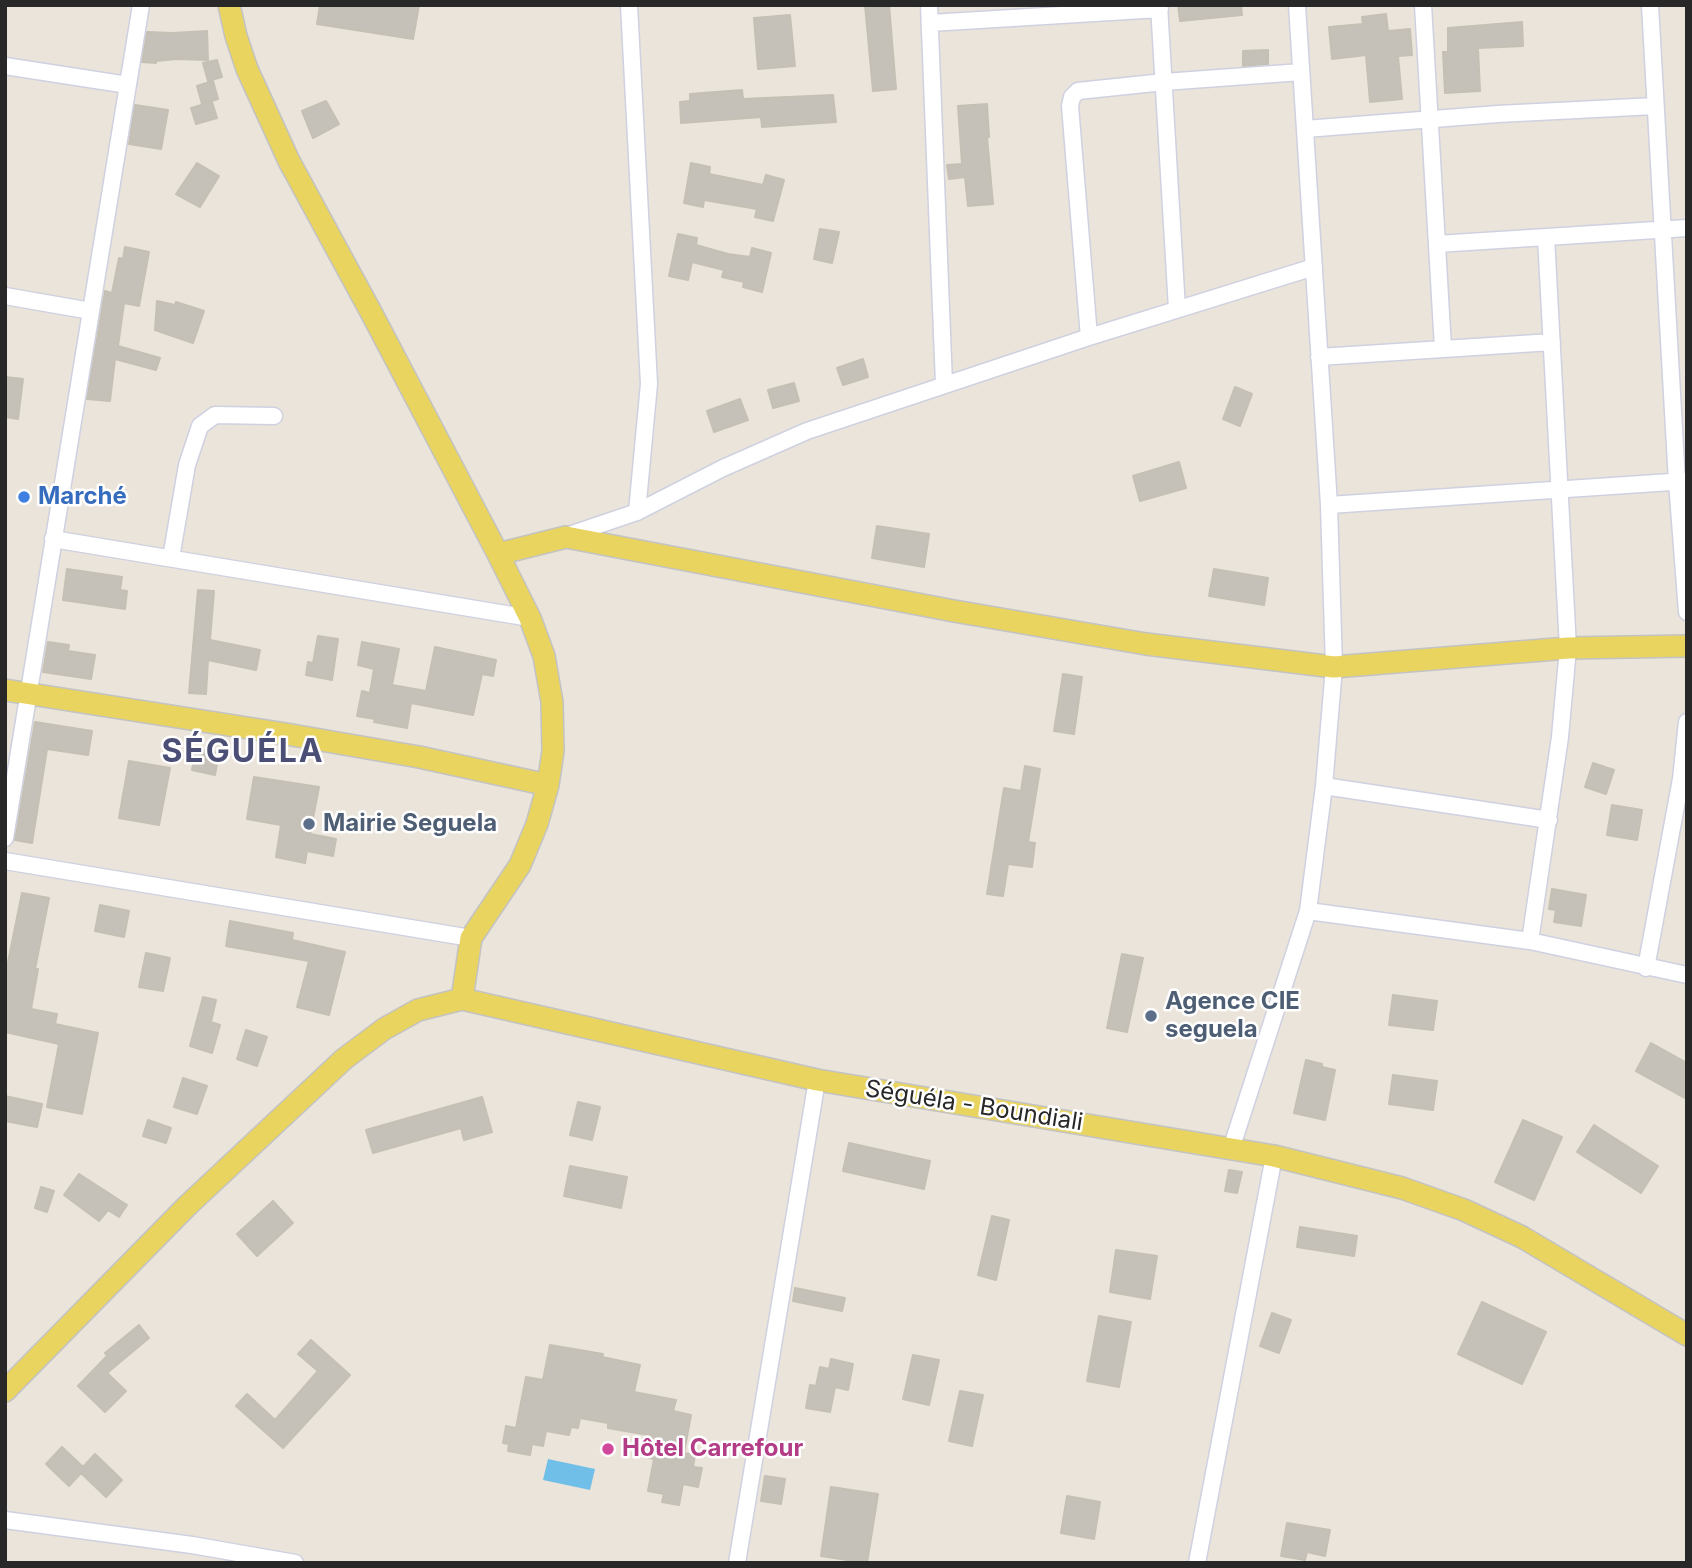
<!DOCTYPE html>
<meta charset="utf-8">
<style>
body{margin:0}
#map{position:relative;width:1692px;height:1568px;overflow:hidden;background:#eae4da;font-family:Inter,sans-serif}
canvas{display:block}
.frame{position:absolute;inset:0;border:7px solid #282828;pointer-events:none}
</style>
<div id="map">
<canvas width="1692" height="1568"></canvas>
<div class="frame"></div>
</div>
<script>
const ctx = document.querySelector('canvas').getContext('2d');
ctx.lineJoin = 'round';
function fill(path, color) { ctx.fillStyle = color; ctx.fill(path, 'evenodd'); }
const toPath = rows => new Path2D(rows.map(r => 'M' + r).join(''));
function stroke(path, color, width, dash) { ctx.strokeStyle = color; ctx.lineWidth = width; ctx.lineCap = dash ? 'butt' : 'round'; ctx.setLineDash(dash || []); ctx.stroke(path); }
function drawText(font, color, halo, rows, align = 'center') {
  ctx.font = font + ' Inter,sans-serif'; ctx.lineWidth = 5; ctx.setLineDash([]); ctx.textBaseline = 'middle'; ctx.strokeStyle = halo; ctx.fillStyle = color; for (const [text, x, y, turn = 0] of rows) {
    ctx.save(); ctx.translate(x, y); ctx.rotate((+turn || 0) * Math.PI / 180); ctx.textAlign = isNaN(turn) ? turn : align; if (halo) ctx.strokeText(text, 0, 0); ctx.fillText(text, 0, 0); ctx.restore();
  }
}
fill(toPath([
 [548,1459,595,1469,590,1490,543,1480]
]), '#70bfe8');
const building = toPath([
 [320,5,419,5,413,39,317,24,320,5],
 [865,5,889,5,896,89,873,91,865,5],
 [1178,5,1241,5,1242,15,1180,21,1178,5],
 [1386,14,1388,31,1410,29,1412,55,1398,56,1402,99,1370,102,1366,55,1332,59,1329,27,1363,24,1362,17,1386,14],
 [790,15,795,66,758,69,754,18,790,15],
 [1522,22,1523,46,1478,48,1480,91,1445,93,1443,52,1448,52,1448,28,1522,22],
 [207,31,208,60,177,59,156,61,156,63,142,62,147,32,172,33,207,31],
 [1268,50,1268,64,1243,66,1243,51,1268,50],
 [217,60,222,77,208,81,203,63,217,60],
 [213,81,218,99,202,104,197,86,213,81],
 [742,90,743,99,833,95,836,122,762,127,761,117,681,123,680,102,690,101,690,94,742,90],
 [326,101,339,124,313,138,302,111,326,101],
 [212,102,217,118,196,124,191,108,212,102],
 [987,104,989,137,987,137,993,204,968,206,965,177,949,179,947,165,962,164,958,106,987,104],
 [135,105,168,110,161,149,129,144,135,105],
 [197,163,219,176,200,207,176,194,197,163],
 [691,163,710,167,709,174,763,185,766,175,784,180,773,221,755,217,757,209,704,200,703,207,684,203,691,163],
 [820,229,839,232,832,263,814,259,820,229],
 [678,234,697,238,696,245,728,254,750,257,752,248,771,253,762,292,743,287,744,282,722,277,724,270,692,262,688,280,669,276,678,234],
 [125,247,149,252,139,306,124,303,118,346,160,358,156,370,115,359,110,401,87,399,105,291,112,293,119,258,123,259,125,247],
 [157,301,175,305,176,302,204,311,193,343,155,330,157,301],
 [863,359,868,377,843,385,837,368,863,359],
 [5,377,23,379,18,419,5,417,5,377],
 [794,383,799,401,773,408,768,390,794,383],
 [1235,387,1252,394,1240,426,1223,419,1235,387],
 [740,399,748,420,714,432,707,411,740,399],
 [1179,462,1186,488,1140,501,1133,476,1179,462],
 [877,526,929,534,924,567,872,558,877,526],
 [67,569,122,577,120,590,127,591,125,609,63,600,67,569],
 [1214,569,1268,578,1264,605,1209,596,1214,569],
 [198,590,214,591,210,640,260,650,256,670,208,660,206,694,189,693,198,590],
 [318,636,338,639,332,680,306,675,308,662,313,663,318,636],
 [48,642,69,645,68,651,95,655,91,679,43,672,48,642],
 [362,642,399,649,392,685,426,691,435,647,496,660,493,676,482,674,473,715,411,703,407,728,374,722,375,719,357,716,362,691,370,693,374,669,358,665,362,642],
 [1063,674,1082,677,1074,734,1054,731,1063,674],
 [35,722,92,731,88,755,47,749,32,843,15,840,35,722],
 [196,749,219,753,215,775,192,770,196,749],
 [129,761,170,768,159,825,119,818,129,761],
 [1593,763,1614,770,1606,794,1585,787,1593,763],
 [1025,766,1040,769,1028,842,1035,843,1032,867,1008,864,1003,896,987,894,1004,788,1021,791,1025,766],
 [254,777,319,787,310,834,336,839,333,856,307,851,305,863,276,857,281,825,247,819,254,777],
 [1612,805,1642,810,1637,840,1607,835,1612,805],
 [1552,889,1586,895,1581,926,1554,922,1556,910,1549,909,1552,889],
 [22,893,49,898,35,969,38,969,31,1009,57,1014,55,1024,98,1033,82,1114,47,1107,59,1044,5,1032,5,977,22,893],
 [100,905,129,911,124,937,95,931,100,905],
 [230,921,293,933,292,940,345,952,329,1015,297,1007,309,961,226,946,230,921],
 [146,953,170,958,163,991,139,987,146,953],
 [1122,954,1143,958,1127,1032,1107,1028,1122,954],
 [1393,995,1437,1001,1433,1030,1389,1025,1393,995],
 [203,997,216,1000,211,1022,220,1025,212,1053,190,1046,203,997],
 [246,1030,267,1037,257,1066,237,1059,246,1030],
 [1651,1043,1687,1063,1687,1099,1636,1071,1651,1043],
 [1306,1060,1322,1064,1322,1067,1335,1070,1325,1120,1294,1113,1306,1060],
 [1393,1075,1437,1081,1433,1110,1389,1104,1393,1075],
 [183,1078,207,1086,197,1114,174,1107,183,1078],
 [5,1096,42,1104,37,1127,5,1121,5,1096],
 [482,1097,492,1132,464,1140,461,1128,373,1153,366,1130,482,1097],
 [578,1102,600,1107,592,1140,570,1135,578,1102],
 [148,1120,171,1128,166,1143,143,1136,148,1120],
 [1523,1120,1562,1137,1534,1200,1495,1182,1523,1120],
 [1594,1125,1658,1166,1641,1193,1577,1152,1594,1125],
 [849,1143,930,1161,924,1189,843,1171,849,1143],
 [570,1166,627,1177,621,1208,564,1196,570,1166],
 [1229,1170,1242,1172,1237,1193,1225,1191,1229,1170],
 [79,1174,127,1205,119,1217,108,1210,99,1221,64,1195,79,1174],
 [41,1187,54,1191,47,1212,35,1208,41,1187],
 [273,1201,293,1223,257,1256,237,1234,273,1201],
 [992,1216,1009,1220,996,1280,978,1275,992,1216],
 [1300,1227,1357,1236,1354,1256,1297,1247,1300,1227],
 [1116,1250,1157,1256,1150,1299,1110,1292,1116,1250],
 [795,1288,845,1298,842,1311,793,1301,795,1288],
 [1482,1302,1546,1332,1522,1384,1458,1354,1482,1302],
 [1272,1313,1291,1320,1279,1353,1260,1346,1272,1313],
 [1099,1316,1131,1322,1119,1387,1087,1381,1099,1316],
 [139,1325,149,1338,107,1373,126,1391,105,1412,78,1386,107,1356,105,1353,139,1325],
 [311,1340,350,1375,283,1448,236,1406,247,1394,275,1420,318,1371,298,1354,311,1340],
 [550,1345,603,1354,602,1357,640,1365,634,1392,676,1400,673,1411,691,1415,684,1453,695,1455,693,1467,702,1468,698,1487,683,1484,679,1505,662,1502,664,1494,648,1491,654,1459,644,1457,648,1435,608,1428,608,1423,580,1418,578,1428,571,1427,569,1435,546,1431,543,1446,532,1444,530,1455,508,1451,509,1444,503,1443,506,1426,516,1428,526,1377,543,1380,550,1345],
 [913,1355,939,1360,929,1405,903,1399,913,1355],
 [831,1359,853,1364,848,1390,835,1387,830,1412,806,1408,810,1385,816,1386,820,1367,829,1369,831,1359],
 [960,1391,983,1395,972,1446,949,1441,960,1391],
 [62,1447,83,1467,95,1454,122,1480,106,1497,81,1473,69,1486,46,1464,62,1447],
 [765,1476,785,1479,781,1504,761,1501,765,1476],
 [831,1487,878,1494,867,1563,821,1556,831,1487],
 [1067,1496,1100,1502,1094,1539,1061,1533,1067,1496],
 [1287,1523,1330,1530,1325,1556,1307,1552,1305,1560,1281,1556,1287,1523]
]);
fill(building, '#c5c1b9');
stroke(building, '#c5c0b4', 2);
const minor = toPath([
 [629,5,649,384,637,512],
 [929,5,944,384],
 [1159,5,1177,309],
 [1423,5,1443,348],
 [1650,5,1677,482,1687,612],
 [930,23,1160,9],
 [5,66,128,85],
 [1305,129,1498,114,1655,106],
 [1437,244,1687,228],
 [5,296,91,311],
 [1089,337,1070,106,1072,97,1078,91,1164,82,1301,72],
 [1319,357,1552,342],
 [1329,505,1686,481],
 [566,536,637,512,723,468,807,431,1089,337,1314,267],
 [53,539,530,618],
 [171,558,187,465,200,426,215,415,274,416],
 [1324,786,1549,820],
 [5,838,141,5],
 [5,861,471,938],
 [1308,911,1530,941,1687,975],
 [1530,941,1560,737,1568,648,1546,237],
 [1646,968,1681,779,1687,722],
 [1231,1149,1308,911,1324,786,1334,667,1329,505,1297,5],
 [5,1520,192,1545,295,1563],
 [737,1563,817,1080],
 [1197,1563,1274,1156]
]);
const major = toPath([
 [229,5,236,36,247,69,289,161,372,314,498,554,530,618,544,656,552,702,553,751,548,785,537,824,520,865,471,938,462,999],
 [498,554,566,537,954,611,1146,644,1334,667,1568,648,1687,646],
 [5,690,286,734,419,757,548,785],
 [5,1391,187,1206,344,1059,384,1029,418,1010,462,999,817,1080,1274,1156,1402,1188,1464,1210,1522,1237,1687,1335]
]);
stroke(minor, '#cfd1e0', 19);
stroke(major, '#c3c3c3', 24);
stroke(minor, '#fff', 16);
stroke(major, '#e9d45f', 21);
for (const [x, y, r, color] of [
 [24,497,7,"#3f7fe0"],
 [309,824,7,"#5c6f8a"],
 [1151,1016,7,"#5c6f8a"],
 [608,1449,7,"#d1479c"]
]) { const dot = new Path2D(); dot.arc(x, y, r, 0, 2 * Math.PI); ctx.fillStyle = color; ctx.fill(dot); stroke(dot, '#fff', 2.5); }
drawText('bold 24px', '#366cbe', '#fff', [
 ["Marché",38,497]
], 'left');
drawText('bold 24px', '#4e5e75', '#fff', [
 ["Mairie Seguela",323,824],
 ["Agence CIE",1165,1002],
 ["seguela",1165,1030]
], 'left');
drawText('24px', '#282828', '#fff', [
 ["Séguéla - Boundiali",974,1106,9]
]);
drawText('bold 24px', '#b23c85', '#fff', [
 ["Hôtel Carrefour",622,1449]
], 'left');
ctx.letterSpacing = '2px';
drawText('bold 32px', '#4b4f76', '#fff', [
 ["SÉGUÉLA",243,752]
]);
ctx.letterSpacing = '0px';
</script>
